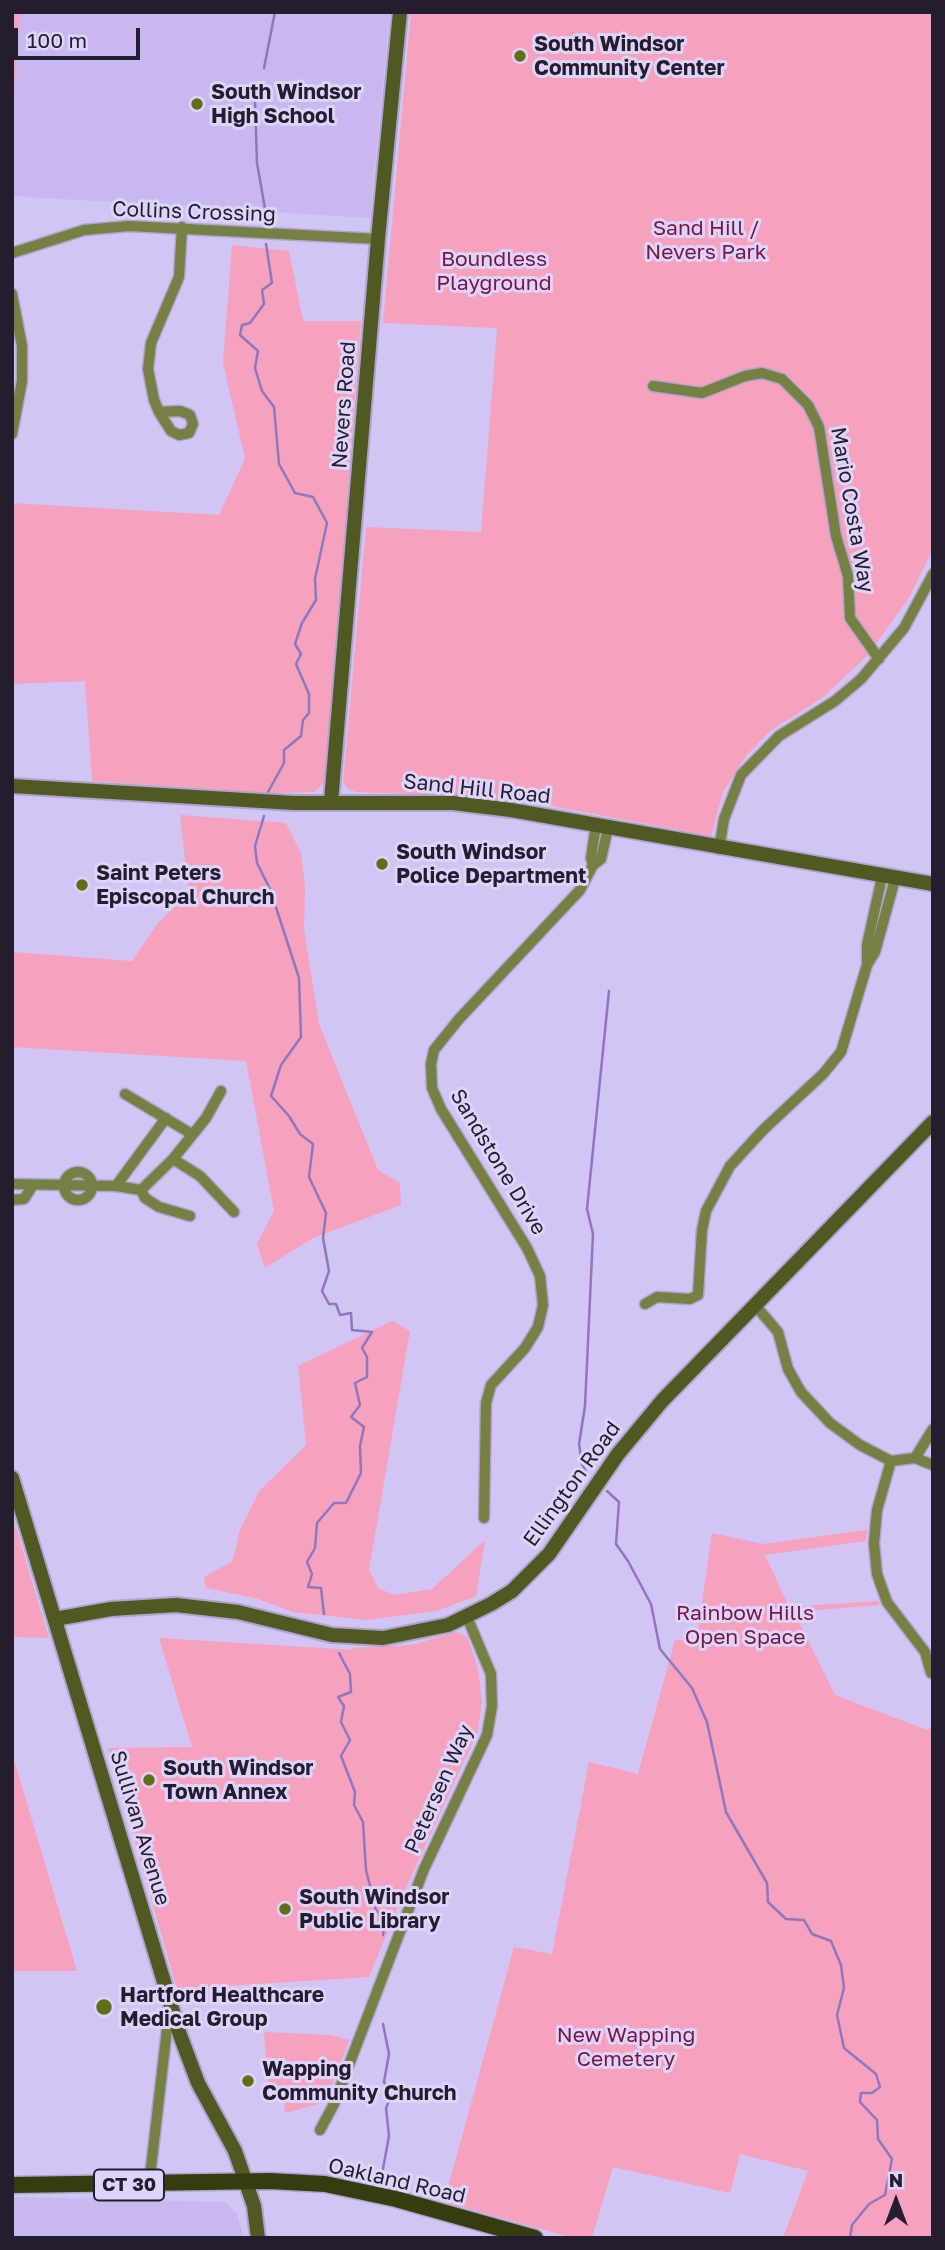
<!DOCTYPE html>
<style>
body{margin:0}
#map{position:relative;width:945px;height:2250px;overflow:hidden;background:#d2c4f5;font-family:"Golos Text",sans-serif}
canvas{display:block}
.frame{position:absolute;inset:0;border:14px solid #231d2f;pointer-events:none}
.north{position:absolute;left:861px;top:2166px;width:70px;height:70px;-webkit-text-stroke:5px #ded3fb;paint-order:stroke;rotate:0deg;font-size:19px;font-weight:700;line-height:28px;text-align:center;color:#231d2f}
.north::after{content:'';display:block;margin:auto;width:24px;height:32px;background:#231d2f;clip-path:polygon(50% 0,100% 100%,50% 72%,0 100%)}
.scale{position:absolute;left:14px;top:28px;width:126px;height:32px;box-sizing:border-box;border:4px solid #231d2f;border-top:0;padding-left:9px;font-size:21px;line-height:24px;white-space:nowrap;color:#231d2f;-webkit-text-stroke:5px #ded3fb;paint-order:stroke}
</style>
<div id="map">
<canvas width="945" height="2250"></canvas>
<div class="frame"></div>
<div class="north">N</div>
<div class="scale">100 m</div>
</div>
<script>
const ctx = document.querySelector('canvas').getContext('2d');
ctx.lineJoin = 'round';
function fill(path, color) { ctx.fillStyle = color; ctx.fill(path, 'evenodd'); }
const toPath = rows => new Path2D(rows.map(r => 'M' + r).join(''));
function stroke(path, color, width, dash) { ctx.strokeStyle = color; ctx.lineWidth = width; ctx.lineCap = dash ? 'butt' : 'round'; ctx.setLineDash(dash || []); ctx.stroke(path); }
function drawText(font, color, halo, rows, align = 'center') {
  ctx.font = font + ' "Golos Text",sans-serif'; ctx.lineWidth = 6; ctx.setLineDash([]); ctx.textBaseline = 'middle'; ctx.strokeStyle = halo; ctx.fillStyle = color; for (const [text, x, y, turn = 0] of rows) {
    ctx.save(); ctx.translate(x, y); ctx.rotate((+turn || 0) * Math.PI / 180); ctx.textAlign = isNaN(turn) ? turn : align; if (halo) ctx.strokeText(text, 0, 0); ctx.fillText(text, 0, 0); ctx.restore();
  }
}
fill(toPath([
 [12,12,390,12,370,218,12,196],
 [12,2197,225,2202,237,2214,244,2238,12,2238]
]), '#c9b8f0');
fill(toPath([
 [12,12,20,12,12,123],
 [411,12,933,12,933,549,910,596,868,655,822,698,770,731,746,756,723,792,711,836,541,804,444,795,356,792,348,789,343,782,366,527,481,532,497,328,383,323],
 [232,245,289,251,303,321,361,321,325,782,314,792,270,793,92,781,85,681,12,684,12,503,219,515,245,459,223,363],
 [180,815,286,823,301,853,305,886,304,928,319,1024,378,1170,400,1183,401,1205,313,1238,265,1268,257,1244,274,1211,246,1061,12,1047,12,952,132,961,158,923,189,894],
 [392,1321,410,1331,369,1570,378,1588,394,1595,432,1589,485,1540,476,1596,437,1611,367,1620,293,1612,255,1598,206,1588,204,1577,233,1561,240,1529,260,1490,306,1445,298,1366],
 [12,1515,49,1638,12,1637],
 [867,1530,866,1541,765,1555,789,1607,878,1601,880,1605,794,1612,835,1695,927,1730,933,1727,933,2238,783,2238,808,2171,740,2154,730,2193,613,2167,592,2238,574,2238,444,2202,514,1947,552,1954,589,1762,638,1774,675,1640,696,1641,712,1533,763,1544],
 [456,1632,467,1637,478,1668,482,1702,478,1731,403,1894,369,1977,177,1989,108,1748,192,1747,159,1638,355,1650,351,1648,411,1645],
 [12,1753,77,1971,12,1971],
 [264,2032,331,2035,349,2040,325,2102,285,2113,284,2094,269,2092]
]), '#f6a2be');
stroke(toPath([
 [264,68,275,12],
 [255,101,257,163,267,220],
 [266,244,272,283,262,290,264,304,250,323,242,325,240,335,258,351,255,368,262,391,274,407,279,464,295,493,313,497,327,523,315,579,316,600,302,623,295,644,301,654,296,664,309,694,309,713,303,720,301,736,284,750,284,763,268,792],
 [264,816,255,846,257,863,270,889,299,978,301,1037,281,1065,271,1096,289,1116,300,1134,313,1144,309,1177,326,1213,323,1238,329,1271,322,1291,329,1304,336,1304,340,1315,351,1313,352,1330,372,1332,362,1348,367,1357,367,1377,355,1383,360,1405,351,1417,364,1427,360,1446,361,1473,346,1503,334,1503,317,1523,315,1548,307,1562,312,1574,308,1587,321,1588,324,1614],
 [588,1476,582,1464,579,1444,585,1406,593,1234,587,1209,609,991],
 [607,1491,619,1502,616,1544,628,1561,651,1604,660,1649,692,1688,707,1722,726,1812,767,1883,768,1902,786,1919,804,1920,812,1934,831,1941,841,1965,844,1988,837,2015,844,2048,876,2074,880,2087,872,2093,861,2093,860,2102,877,2120,878,2139,892,2159,885,2195,869,2204,852,2225,850,2238],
 [339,1653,350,1674,351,1692,338,1697,344,1706,341,1722,350,1740,341,1756,355,1792,354,1805,363,1822,366,1870,376,1910,385,1920,383,1935],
 [382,2174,389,2136,386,2108,392,2094,384,2082,389,2054,383,2024]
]), '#8e77be', 2.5);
const street = toPath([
 [12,253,84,230,129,226,378,239],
 [12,294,22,346,22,381,12,434],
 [653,386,702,393,745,376,762,373,782,379,808,405,819,427,836,536,848,576,850,618,879,659],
 [159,412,180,411,190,415,193,424,189,433,179,435,171,431,159,412,154,400,148,369,151,343,179,277,182,227],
 [719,849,724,819,741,775,779,736,835,701,861,679,904,628,933,574],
 [593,865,591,858,596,825],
 [867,962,867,945,882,877],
 [125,1094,190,1133],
 [173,1159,200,1176,234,1212],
 '64 1186a14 14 0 1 1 28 0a14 14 0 1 1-28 0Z',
 [12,1184,116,1186,141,1190],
 [116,1186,166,1118],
 [141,1190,173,1159,206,1118,221,1091],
 [141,1190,145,1198,159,1207,190,1216],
 [12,1200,24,1199,33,1185],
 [645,1304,657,1297,690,1299,698,1295,702,1230,706,1211,730,1166,763,1130,823,1074,841,1052,867,965,875,952,895,879],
 [755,1305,778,1332,788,1369,801,1392,830,1423,860,1445,891,1461,915,1458,933,1465],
 [915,1458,933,1429],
 [891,1461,877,1510,874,1543,877,1574,887,1602,925,1652,931,1673],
 [484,1518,486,1403,491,1385,525,1348,538,1327,543,1305,540,1276,527,1248,441,1109,432,1088,431,1064,434,1050,459,1019,580,890,593,865,601,859,608,828],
 [320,2130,334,2104,424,1869,487,1735,492,1706,491,1674,467,1617],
 [149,2185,167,2029,174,2016]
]);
const secondary = toPath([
 [12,786,294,803,453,803,511,810,933,884],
 [331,802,378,239,400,12],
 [12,1478,180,2035,198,2083,235,2151,254,2206,258,2238],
 [55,1619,111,1609,176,1605,238,1612,332,1635,383,1638,448,1625,491,1604,512,1591,549,1554,618,1454,662,1401,933,1122]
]);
const primary = toPath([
 [12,2185,270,2181,325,2184,396,2199,535,2238]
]);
stroke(street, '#afa3cd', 13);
stroke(secondary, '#afa3cd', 18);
stroke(primary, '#afa3cd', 19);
stroke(street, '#758142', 10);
stroke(secondary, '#4f5921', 14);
stroke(primary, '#353d0f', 16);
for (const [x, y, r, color] of [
 [520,56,7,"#616e18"],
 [197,104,7,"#616e18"],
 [382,864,7,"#616e18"],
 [82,885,7,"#616e18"],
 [149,1780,7,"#616e18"],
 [285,1909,7,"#616e18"],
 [104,2007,9,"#616e18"],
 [248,2081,7,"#616e18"]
]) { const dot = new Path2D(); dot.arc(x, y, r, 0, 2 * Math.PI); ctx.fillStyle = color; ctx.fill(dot); stroke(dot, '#ded3fb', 2.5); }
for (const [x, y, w] of [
 [129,2185,70]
]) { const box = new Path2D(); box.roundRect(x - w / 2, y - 15.5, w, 31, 5); ctx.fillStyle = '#ded3fb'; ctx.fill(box); stroke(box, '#231d2f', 2); }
drawText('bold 19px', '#231d2f', null, [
 ["CT 30",129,2185]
]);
drawText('bold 21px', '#231d2f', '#ded3fb', [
 ["South Windsor",534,44],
 ["Community Center",534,68],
 ["South Windsor",211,92],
 ["High School",211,116],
 ["South Windsor",396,852],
 ["Police Department",396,876],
 ["Saint Peters",96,873],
 ["Episcopal Church",96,897],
 ["South Windsor",163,1768],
 ["Town Annex",163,1792],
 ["South Windsor",299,1897],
 ["Public Library",299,1921],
 ["Hartford Healthcare",120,1995],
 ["Medical Group",120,2019],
 ["Wapping",262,2069],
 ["Community Church",262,2093]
], 'left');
drawText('21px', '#231d2f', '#ded3fb', [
 ["Collins Crossing",194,212,2],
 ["Nevers Road",344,405,-86],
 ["Mario Costa Way",852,510,80],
 ["Sand Hill Road",477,789,6],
 ["Sandstone Drive",498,1162,59],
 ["Ellington Road",572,1484,-54],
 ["Petersen Way",439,1789,-66],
 ["Sullivan Avenue",140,1828,73],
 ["Oakland Road",397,2181,13]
]);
drawText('21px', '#761742', '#ded3fb', [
 ["Sand Hill /",706,228],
 ["Nevers Park",706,252],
 ["Boundless",494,259],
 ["Playground",494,283],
 ["Rainbow Hills",745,1613],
 ["Open Space",745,1637],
 ["New Wapping",626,2035],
 ["Cemetery",626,2059]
]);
</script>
